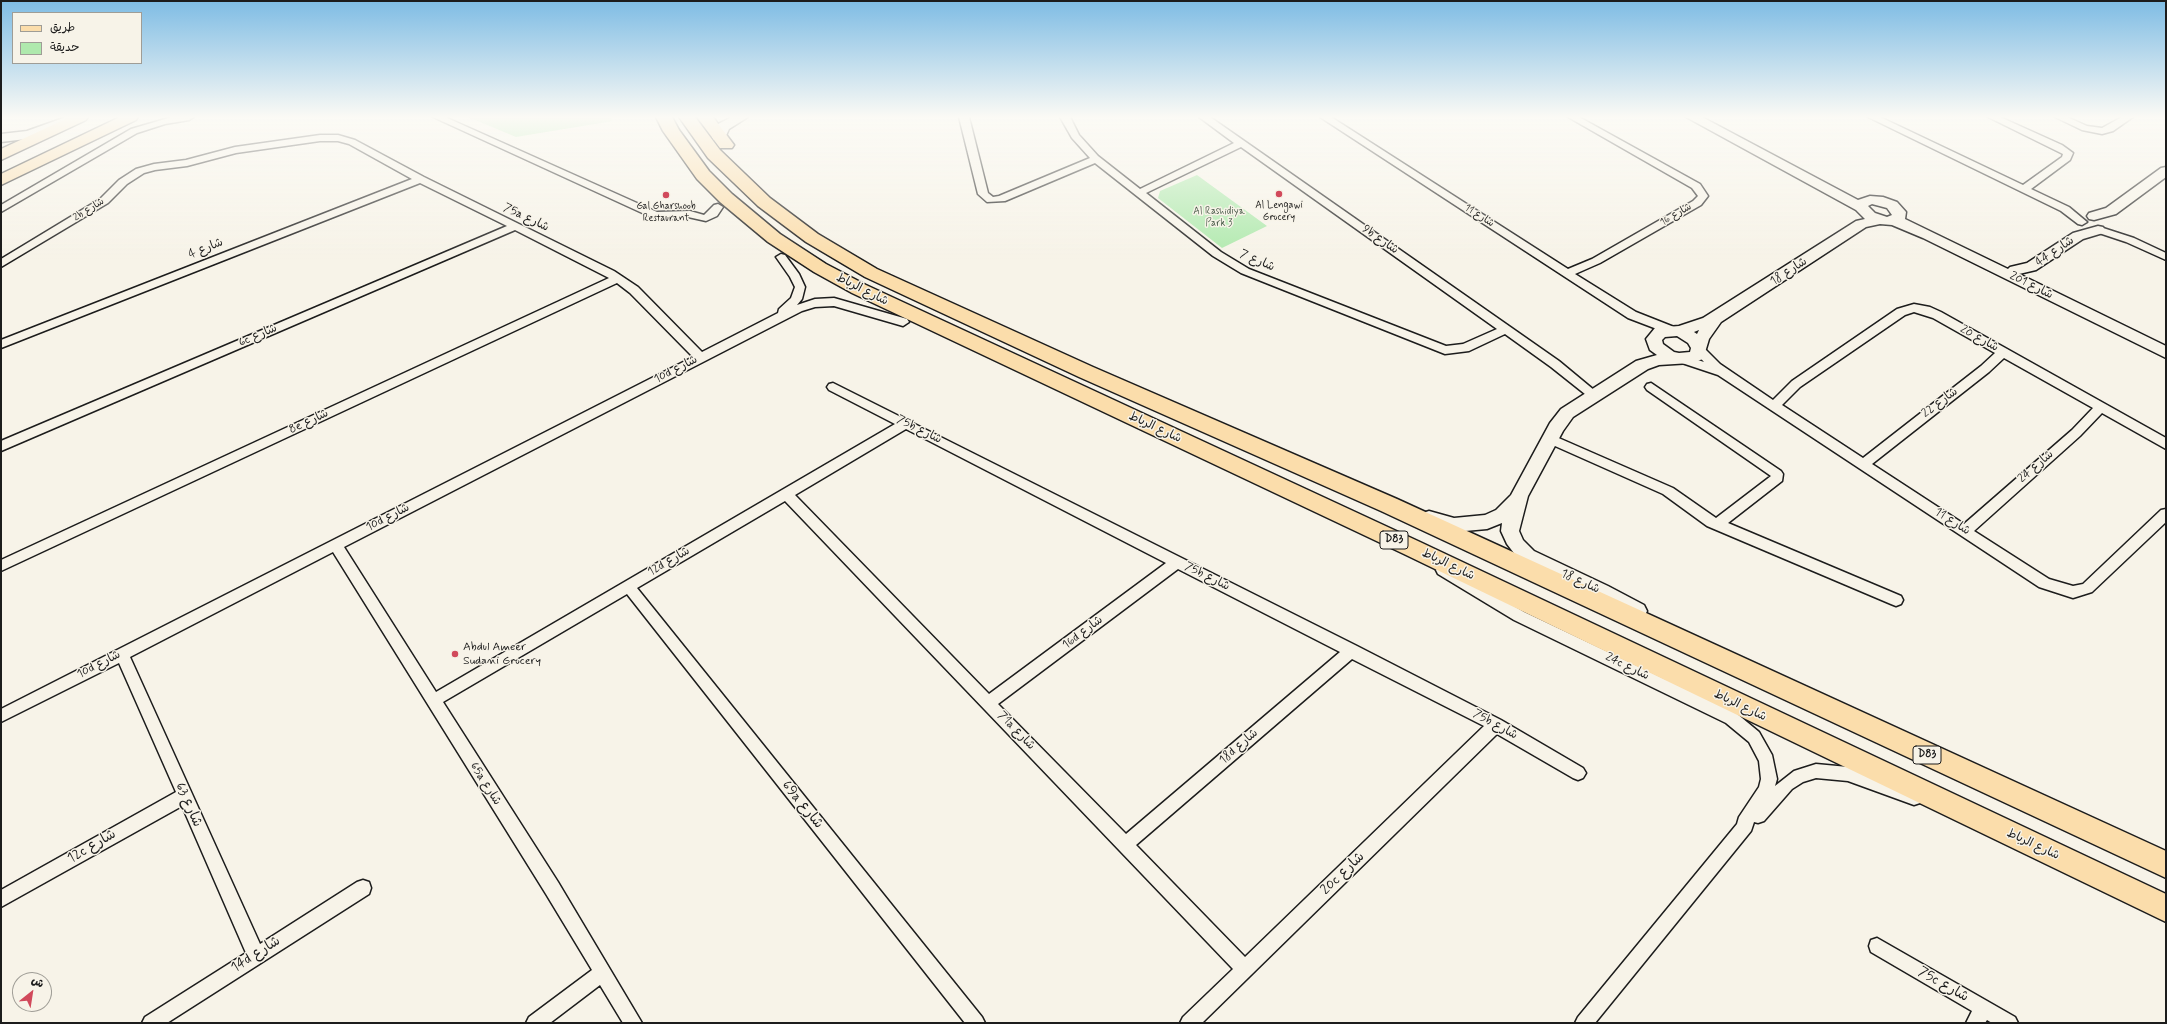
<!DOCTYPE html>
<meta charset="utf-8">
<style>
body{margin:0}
#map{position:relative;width:2167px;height:1024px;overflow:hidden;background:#f7f3e8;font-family:Mynerve,"Playpen Sans Arabic",sans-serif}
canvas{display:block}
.frame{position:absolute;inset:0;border:2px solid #1c1c1c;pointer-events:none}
.legend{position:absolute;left:12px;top:12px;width:130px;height:52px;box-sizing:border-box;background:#f7f3e8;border:1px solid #9f9d96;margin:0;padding:5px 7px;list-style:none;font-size:12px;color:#1c1c1c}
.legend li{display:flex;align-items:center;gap:8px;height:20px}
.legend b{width:20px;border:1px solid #9f9d96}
.north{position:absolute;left:12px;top:972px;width:40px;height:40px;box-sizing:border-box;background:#f7f3e8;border:1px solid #9f9d96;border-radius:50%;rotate:30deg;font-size:11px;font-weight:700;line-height:16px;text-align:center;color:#1c1c1c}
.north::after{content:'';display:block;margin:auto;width:14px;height:18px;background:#d1495b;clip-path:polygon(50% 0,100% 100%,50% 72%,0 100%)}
</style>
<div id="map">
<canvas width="2167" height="1024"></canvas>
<div class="frame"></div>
<ul class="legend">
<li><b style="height:5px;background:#fbddab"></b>طريق</li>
<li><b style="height:11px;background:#afe9ad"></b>حديقة</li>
</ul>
<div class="north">ش</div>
</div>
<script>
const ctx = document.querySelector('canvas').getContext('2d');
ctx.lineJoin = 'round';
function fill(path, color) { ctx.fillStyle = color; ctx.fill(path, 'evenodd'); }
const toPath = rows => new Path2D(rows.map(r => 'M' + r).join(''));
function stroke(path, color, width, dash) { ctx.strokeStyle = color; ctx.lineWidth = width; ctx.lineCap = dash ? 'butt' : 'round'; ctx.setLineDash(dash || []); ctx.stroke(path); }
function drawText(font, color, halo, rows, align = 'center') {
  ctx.font = font + ' Mynerve,"Playpen Sans Arabic",sans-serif'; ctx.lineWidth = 3; ctx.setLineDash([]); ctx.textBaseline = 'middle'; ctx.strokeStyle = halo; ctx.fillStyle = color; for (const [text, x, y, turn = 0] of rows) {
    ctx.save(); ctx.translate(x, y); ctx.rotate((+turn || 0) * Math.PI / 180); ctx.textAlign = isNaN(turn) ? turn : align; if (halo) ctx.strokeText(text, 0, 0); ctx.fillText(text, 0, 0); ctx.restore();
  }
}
fill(toPath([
 [468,117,611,117,613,121,516,137],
 [1197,175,1267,226,1222,248,1158,198,1160,191]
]), '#afe9ad');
const street = toPath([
 [172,117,194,117,189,120,165,124,137,133,1,212,1,205,131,129,172,117],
 [433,117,445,117,657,212,690,211,704,215,714,205,718,204,723,207,717,216,706,221,688,217,672,219,651,217,433,117],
 [959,117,969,117,988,193,993,197,999,196,1090,158,1072,138,1060,117,1070,117,1079,135,1098,156,1140,189,1234,143,1199,117,1210,117,1559,361,1600,395,1598,398,1590,398,1551,367,1505,334,1469,351,1445,354,1241,273,1213,256,1095,163,1005,201,987,202,978,194,959,117],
 [1241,147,1497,329,1463,344,1446,346,1249,269,1221,252,1146,193,1241,147],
 [1320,117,1331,117,1568,269,1592,259,1693,201,1698,196,1692,188,1568,117,1579,117,1700,184,1708,196,1701,205,1600,263,1575,274,1636,312,1674,327,1676,330,1670,334,1628,318,1320,117],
 [1868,117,1880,117,2023,185,2062,157,2063,154,1988,117,2000,117,2062,145,2073,153,2070,160,2031,189,2069,207,2087,222,2082,225,2078,224,2061,211,1868,117],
 [2055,117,2067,117,2087,126,2102,128,2122,117,2133,117,2113,131,2102,134,2082,130,2055,117],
 [320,135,338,135,355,140,424,177,614,271,638,287,702,352,778,313,779,309,791,298,795,287,790,277,776,257,781,254,785,255,799,274,805,287,802,299,797,305,815,299,834,298,907,319,909,322,903,326,834,306,815,307,802,311,344,547,436,692,895,424,829,390,827,387,829,384,833,383,1357,646,1501,720,1583,768,1586,773,1583,778,1578,780,1573,778,1497,734,1202,1023,1180,1023,1183,1017,1233,969,785,501,637,588,982,1017,985,1023,965,1023,627,594,443,702,558,882,642,1023,623,1023,600,985,550,1023,526,1023,529,1017,592,970,546,894,333,552,130,657,260,944,357,882,363,880,369,882,371,888,369,894,167,1023,142,1023,145,1017,246,953,182,806,1,907,1,890,176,792,119,663,1,722,1,709,693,357,630,293,617,283,1,571,1,560,609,278,515,230,1,451,1,441,507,226,420,183,1,348,1,340,412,179,349,144,338,141,320,141,236,153,187,166,155,170,144,173,127,184,108,203,1,267,1,259,100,199,119,180,136,169,154,164,186,160,235,147,320,135],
 [906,429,1166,563,989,694,795,495,906,429],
 [1178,569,1340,652,1126,834,998,704,1178,569],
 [1352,659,1484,726,1245,957,1136,845,1352,659],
 [2100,227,2134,238,2166,253,2166,260,2126,242,2096,232,2095,230,2100,227],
 [1914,304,1930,307,1941,312,2166,438,2166,449,2102,413,2080,436,1974,531,2049,579,2073,586,2083,584,2161,510,2166,509,2166,522,2092,592,2073,598,2039,587,1718,375,1679,362,1677,359,1683,355,1704,362,1693,350,1699,346,1703,347,1720,364,1773,400,1792,381,1897,309,1914,304],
 [1914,312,1933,318,1995,353,1981,366,1863,458,1782,405,1800,387,1905,315,1914,312],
 [2004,358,2093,408,2072,430,1964,524,1872,464,1989,372,2004,358],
 [1651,383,1781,471,1783,474,1782,481,1728,523,1901,596,1903,600,1901,604,1896,606,1891,604,1707,526,1663,494,1546,442,1544,439,1550,435,1554,436,1673,488,1716,518,1771,476,1647,390,1645,387,1647,384,1651,383],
 [1443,565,1524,612,1736,713,1759,732,1772,755,1777,779,1775,786,1794,771,1816,764,1848,767,1920,793,1922,798,1920,803,1914,805,1848,781,1816,778,1803,782,1792,789,1764,821,1758,823,1754,822,1751,831,1595,1023,1575,1023,1578,1017,1737,824,1739,817,1759,787,1761,779,1759,761,1749,742,1726,723,1514,620,1438,574,1436,570,1438,566,1443,565],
 [1877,938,2015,1017,2018,1023,1992,1023,1987,1020,1985,1023,1966,1023,1972,1011,1871,952,1869,946,1871,940,1877,938]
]);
const secondary = toPath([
 [66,117,84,117,82,120,34,138,1,142,1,134,27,131,66,117],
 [732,117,748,117,729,129,724,140,714,140,712,137,718,124,732,117],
 [1686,117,1702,117,1858,200,1870,196,1883,197,1897,202,1906,212,1905,219,2008,269,2010,267,2027,263,2073,233,2098,226,2103,227,2105,230,2103,233,2083,239,2036,270,2019,274,2166,346,2166,358,1923,238,1892,225,1880,224,1866,227,1721,322,1709,339,1703,359,1691,363,1659,365,1648,369,1573,417,1563,431,1528,496,1519,531,1523,540,1534,551,1608,586,1644,605,1647,611,1644,617,1637,619,1630,617,1594,596,1520,561,1507,544,1501,531,1502,523,1487,529,1454,532,1423,523,1420,518,1423,513,1429,511,1454,518,1485,515,1496,510,1511,495,1550,423,1561,409,1636,361,1657,355,1650,350,1646,339,1655,328,1679,326,1703,318,1856,221,1865,219,1856,210,1686,117],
 [1872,204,1887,208,1892,215,1887,217,1875,213,1868,206,1872,204],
 [1699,330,1697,334,1694,332,1699,330],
 [1677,336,1688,343,1691,348,1690,352,1679,353,1674,352,1663,344,1662,340,1665,337,1677,336],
 [2166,167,2166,177,2116,214,2094,220,2089,219,2087,216,2089,213,2106,208,2161,168,2166,167]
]);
const primary = toPath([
 [70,117,88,117,86,120,1,160,1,149,70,117],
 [120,117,138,117,136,120,1,185,1,174,120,117]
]);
const highway = toPath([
 [656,117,672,117,679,130,709,171,732,194,780,234,826,264,866,285,1420,542,2166,894,2166,922,1404,554,852,293,814,272,768,242,720,202,697,179,663,131,656,117],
 [679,117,695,117,720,150,770,198,818,234,877,269,1093,367,1397,499,2166,851,2166,878,1381,511,1079,377,865,277,806,242,758,206,708,158,679,117],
 [697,117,713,117,734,145,732,148,720,148,697,117]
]);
stroke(street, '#1c1c1c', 3);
stroke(secondary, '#1c1c1c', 3);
stroke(primary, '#1c1c1c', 3);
stroke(highway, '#1c1c1c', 3);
fill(street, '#f7f3e8');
fill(secondary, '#f7f3e8');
fill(primary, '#fbddab');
fill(highway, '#fbddab');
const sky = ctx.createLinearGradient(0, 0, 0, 260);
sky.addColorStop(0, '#7ebce4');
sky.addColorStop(0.45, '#fbfaf5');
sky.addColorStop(1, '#fbfaf500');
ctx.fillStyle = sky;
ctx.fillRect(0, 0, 2167, 260);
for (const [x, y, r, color] of [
 [1279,194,4,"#d1495b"],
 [666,195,4,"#d1495b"],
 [455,654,4,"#d1495b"]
]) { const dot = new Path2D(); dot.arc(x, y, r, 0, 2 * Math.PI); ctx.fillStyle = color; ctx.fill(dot); stroke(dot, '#f7f3e8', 1.5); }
drawText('10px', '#1c1c1c', '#f7f3e8', [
 ["Al Lengawi",1279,206],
 ["Grocery",1279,218],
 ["Gal Gharshoob",666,207],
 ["Restaurant",666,219]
]);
drawText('10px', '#1c1c1c', '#f7f3e8', [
 ["2b شارع",89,210,-32],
 ["شارع 16",1676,215,-30],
 ["شارع 11",1479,216,33]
]);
drawText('10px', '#485a48', '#f7f3e8', [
 ["Al Rashidiya",1219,212],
 ["Park 3",1219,224]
]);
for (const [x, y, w] of [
 [1394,540,28],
 [1927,755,28]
]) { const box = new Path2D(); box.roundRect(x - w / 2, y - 9, w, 18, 3); ctx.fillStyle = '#f7f3e8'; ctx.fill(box); stroke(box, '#1c1c1c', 1); }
drawText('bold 11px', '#1c1c1c', null, [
 ["D83",1394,540],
 ["D83",1927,755]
]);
drawText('12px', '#1c1c1c', '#f7f3e8', [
 ["75a شارع",526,218,26],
 ["9b شارع",1380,240,35],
 ["شارع 4",206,249,-22],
 ["شارع 44",2055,252,-34],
 ["شارع 7",1257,261,24],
 ["شارع 18",1789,272,-33],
 ["شارع 201",2031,286,26],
 ["شارع الرباط",862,290,27],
 ["6c شارع",258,336,-23],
 ["شارع 20",1979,339,29],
 ["10d شارع",676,370,-27],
 ["شارع 22",1940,403,-37],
 ["8e شارع",309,422,-25],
 ["شارع الرباط",1155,428,25],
 ["75b شارع",919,430,27],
 ["شارع 24",2036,467,-41],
 ["10d شارع",388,518,-27],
 ["شارع 11",1952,522,33],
 ["12d شارع",669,562,-30],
 ["شارع الرباط",1448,565,26],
 ["75b شارع",1207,577,27],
 ["شارع 18",1580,582,25],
 ["16d شارع",1083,633,-37],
 ["10d شارع",99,665,-27],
 ["24c شارع",1627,667,26],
 ["شارع الرباط",1740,706,26],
 ["75b شارع",1495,725,29],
 ["71a شارع",1016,731,46],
 ["18d شارع",1239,747,-41],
 ["65a شارع",485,784,58],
 ["شارع الرباط",2033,845,25]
]);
drawText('12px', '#1c1c1c', '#f7f3e8', [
 ["Abdul Ameer",463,647],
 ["Sudani Grocery",463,661]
], 'left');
drawText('14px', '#1c1c1c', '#f7f3e8', [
 ["شارع 63",188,805,66],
 ["69a شارع",802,805,51],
 ["12c شارع",92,847,-30],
 ["20c شارع",1343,874,-44],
 ["14d شارع",256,955,-32],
 ["75c شارع",1943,985,30]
]);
</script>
